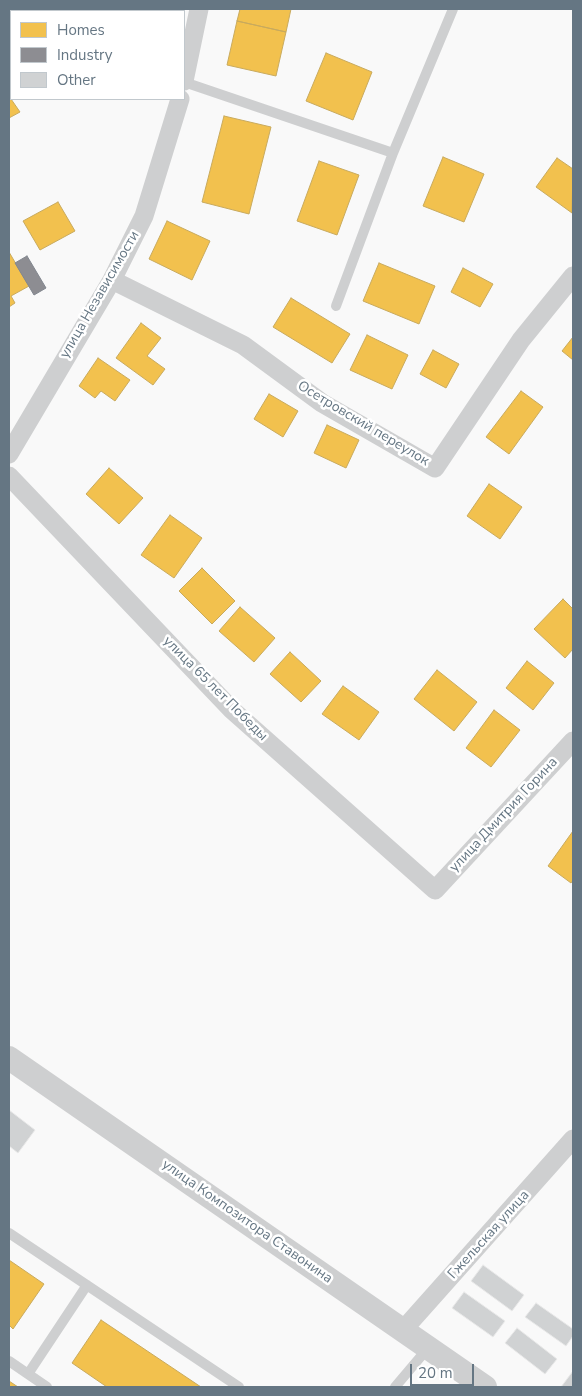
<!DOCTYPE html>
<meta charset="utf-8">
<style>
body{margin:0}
#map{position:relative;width:582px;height:1396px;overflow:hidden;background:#f9f9f9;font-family:"Nunito Sans",sans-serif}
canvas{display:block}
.frame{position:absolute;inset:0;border:10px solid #657683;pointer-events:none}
.legend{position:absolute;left:10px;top:10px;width:175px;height:90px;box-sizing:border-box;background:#fff;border:1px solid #c1c8cd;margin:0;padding:6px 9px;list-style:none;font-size:15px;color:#657683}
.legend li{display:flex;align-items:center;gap:10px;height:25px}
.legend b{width:25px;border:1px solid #c1c8cd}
.scale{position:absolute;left:410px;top:1364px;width:64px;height:22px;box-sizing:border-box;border:2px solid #657683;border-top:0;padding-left:6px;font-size:15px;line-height:18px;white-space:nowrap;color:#657683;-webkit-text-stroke:4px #fff;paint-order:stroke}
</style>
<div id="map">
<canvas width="582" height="1396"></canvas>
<div class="frame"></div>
<ul class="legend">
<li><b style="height:14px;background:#f2c14e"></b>Homes</li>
<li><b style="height:14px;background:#8d8d92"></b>Industry</li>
<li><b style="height:14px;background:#d0d2d3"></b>Other</li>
</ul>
<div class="scale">20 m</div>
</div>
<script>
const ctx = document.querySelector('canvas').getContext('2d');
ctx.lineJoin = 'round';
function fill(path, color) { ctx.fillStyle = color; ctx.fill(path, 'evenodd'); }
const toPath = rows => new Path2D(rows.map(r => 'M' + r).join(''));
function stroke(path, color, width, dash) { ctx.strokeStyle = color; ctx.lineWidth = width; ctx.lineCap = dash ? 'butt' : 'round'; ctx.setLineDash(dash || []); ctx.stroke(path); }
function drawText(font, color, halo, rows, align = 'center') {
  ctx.font = font + ' "Nunito Sans",sans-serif'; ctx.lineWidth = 5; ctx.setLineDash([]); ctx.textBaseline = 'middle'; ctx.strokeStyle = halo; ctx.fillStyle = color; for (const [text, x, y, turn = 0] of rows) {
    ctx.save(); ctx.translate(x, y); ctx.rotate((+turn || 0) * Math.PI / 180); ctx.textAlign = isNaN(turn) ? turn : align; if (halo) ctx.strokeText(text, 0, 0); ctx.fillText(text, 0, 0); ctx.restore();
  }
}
const homes = toPath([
 [240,9,291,9,286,32,237,21,240,9],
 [237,21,286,32,276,76,227,65,237,21],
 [326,53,372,72,353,120,306,101,326,53],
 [9,77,11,81,11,99,20,112,9,118,9,77],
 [224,116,271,127,249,214,202,202,224,116],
 [443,157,484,174,464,222,423,206,443,157],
 [557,158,573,169,572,213,536,187,557,158],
 [319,161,359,175,337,235,297,221,319,161],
 [58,202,75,231,40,250,23,221,58,202],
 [167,221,210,241,192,280,149,259,167,221],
 [9,252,29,286,11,296,15,303,9,307,9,252],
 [379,263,435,286,419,324,363,301,379,263],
 [463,268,493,284,480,307,451,292,463,268],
 [291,298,350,334,332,363,273,327,291,298],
 [141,323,161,338,147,356,165,369,153,385,116,358,141,323],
 [367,335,408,355,392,389,350,370,367,335],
 [573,337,573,360,562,351,573,337],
 [433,350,459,364,446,388,420,374,433,350],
 [98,358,130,380,115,401,101,391,95,398,79,386,98,358],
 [521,391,543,407,509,454,486,437,521,391],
 [269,394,298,411,283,437,254,419,269,394],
 [327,425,359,440,346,468,314,453,327,425],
 [109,468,143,498,119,524,86,494,109,468],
 [489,484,522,507,500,539,467,516,489,484],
 [170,515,202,538,174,578,141,555,170,515],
 [202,568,235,601,212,624,179,591,202,568],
 [563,599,573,609,573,649,565,658,534,629,563,599],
 [240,607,275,638,254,662,219,631,240,607],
 [290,652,321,681,301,702,270,674,290,652],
 [527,661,554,683,533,710,506,688,527,661],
 [437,670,477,702,454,731,414,699,437,670],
 [343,686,379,712,359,740,322,714,343,686],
 [494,710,520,730,491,767,466,748,494,710],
 [573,831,573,880,571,883,548,866,573,831],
 [9,1260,44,1284,13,1329,9,1325,9,1260],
 [101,1320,201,1387,107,1387,72,1363,101,1320],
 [9,1381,18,1387,9,1387,9,1381]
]);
fill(homes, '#f2c14e');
stroke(homes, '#c8aa5e', 1);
const industry = toPath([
 [27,256,46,288,34,295,15,263,27,256]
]);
fill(industry, '#8d8d92');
stroke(industry, '#81868e', 1);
const building = toPath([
 [9,1110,35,1130,18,1153,9,1146,9,1110],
 [483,1265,524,1295,512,1311,471,1281,483,1265],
 [464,1292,505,1321,493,1337,452,1308,464,1292],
 [536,1303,573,1329,573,1336,566,1346,525,1317,536,1303],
 [517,1328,557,1359,545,1374,505,1343,517,1328],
 [573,1371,573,1387,561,1387,573,1371]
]);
fill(building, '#d0d2d3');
stroke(building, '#e8e8e8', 1);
stroke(toPath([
 [184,82,393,153,453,9],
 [336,306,393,153],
 [9,1233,239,1387],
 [9,1361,47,1387],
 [28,1374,87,1285],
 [395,1387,428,1348]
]), '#cecfd0', 10);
stroke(toPath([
 [103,9,106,11],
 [184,81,199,9],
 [112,280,243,345,322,403,435,468,521,340,573,276],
 [9,454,112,280,144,216,180,99],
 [9,476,232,710,435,890,573,741],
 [403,1330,573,1139]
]), '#cecfd0', 19);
stroke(toPath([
 [9,1058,485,1387]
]), '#cecfd0', 24);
drawText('14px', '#657683', '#fff', [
 ["улица Независимости",100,295,-60],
 ["Осетровский переулок",363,424,31],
 ["улица 65 лет Победы",215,689,45],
 ["улица Дмитрия Горина",504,815,-47],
 ["улица Композитора Ставонина",247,1222,35],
 ["Гжельская улица",489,1235,-48]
]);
</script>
